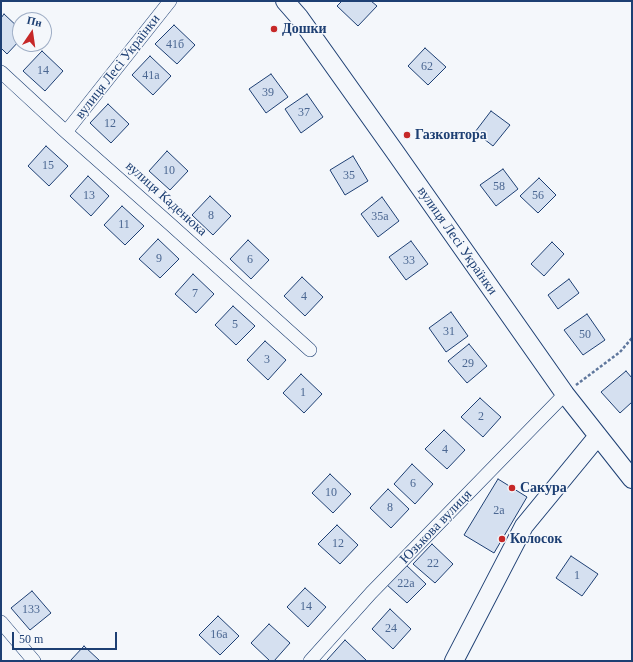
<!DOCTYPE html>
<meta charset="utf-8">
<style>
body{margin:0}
#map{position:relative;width:633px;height:662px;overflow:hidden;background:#f4f7fb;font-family:"Times New Roman",serif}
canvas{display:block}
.frame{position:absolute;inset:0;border:2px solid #1d3f73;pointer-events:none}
.north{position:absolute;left:12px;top:12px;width:40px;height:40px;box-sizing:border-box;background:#f4f7fb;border:1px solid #9eadc5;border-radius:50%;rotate:13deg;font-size:11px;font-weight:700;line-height:16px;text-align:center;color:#1d3f73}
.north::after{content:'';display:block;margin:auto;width:14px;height:18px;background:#c62828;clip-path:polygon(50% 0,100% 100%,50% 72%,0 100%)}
.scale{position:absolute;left:12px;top:632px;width:105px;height:18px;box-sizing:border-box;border:2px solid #1d3f73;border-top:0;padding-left:5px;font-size:12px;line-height:14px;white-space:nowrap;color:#1d3f73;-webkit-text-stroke:3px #f4f7fb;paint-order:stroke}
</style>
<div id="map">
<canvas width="633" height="662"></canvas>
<div class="frame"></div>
<div class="north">Пн</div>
<div class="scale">50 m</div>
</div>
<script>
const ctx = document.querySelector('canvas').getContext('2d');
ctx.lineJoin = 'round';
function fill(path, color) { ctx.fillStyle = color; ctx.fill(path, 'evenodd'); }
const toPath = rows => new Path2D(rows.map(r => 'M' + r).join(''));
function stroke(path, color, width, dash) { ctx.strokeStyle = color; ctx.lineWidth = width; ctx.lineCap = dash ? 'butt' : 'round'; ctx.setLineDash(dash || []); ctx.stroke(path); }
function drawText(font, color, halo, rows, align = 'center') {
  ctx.font = font + ' "Times New Roman",serif'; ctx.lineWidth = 3; ctx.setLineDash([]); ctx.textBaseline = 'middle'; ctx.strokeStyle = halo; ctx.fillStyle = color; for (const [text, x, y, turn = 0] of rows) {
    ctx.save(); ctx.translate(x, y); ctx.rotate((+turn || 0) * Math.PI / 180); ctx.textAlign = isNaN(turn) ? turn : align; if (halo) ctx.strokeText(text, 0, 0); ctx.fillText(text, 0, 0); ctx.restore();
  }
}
const building = toPath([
 [342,1,371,1,377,6,358,26,337,6,342,1],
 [4,14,20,29,20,40,7,54,1,48,1,18,4,14],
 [174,25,195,45,177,64,155,44,174,25],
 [425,48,446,67,428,85,408,66,425,48],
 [42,51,63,71,45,91,23,71,42,51],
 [150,56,171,76,153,95,132,75,150,56],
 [271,74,288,97,266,113,249,89,271,74],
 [307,94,323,117,301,133,285,109,307,94],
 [108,104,129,124,111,143,90,123,108,104],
 [491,111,510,125,493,146,475,132,491,111],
 [46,146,68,166,49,186,28,166,46,146],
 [167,151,188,171,170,190,149,171,167,151],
 [353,156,368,181,345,195,330,170,353,156],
 [503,169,518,189,496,206,480,185,503,169],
 [88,176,109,196,91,216,70,196,88,176],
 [539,178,556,195,538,213,520,196,539,178],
 [210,196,231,216,213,235,192,215,210,196],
 [382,197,399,221,378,237,361,214,382,197],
 [122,206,144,226,125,245,104,225,122,206],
 [158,239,179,259,160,278,139,259,158,239],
 [248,240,269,260,251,279,230,259,248,240],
 [411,241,428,264,406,280,389,257,411,241],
 [552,242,564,254,544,276,531,264,552,242],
 [193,274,214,294,196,313,175,294,193,274],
 [302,277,323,297,305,316,284,296,302,277],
 [569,279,579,293,558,309,548,295,569,279],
 [233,306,255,326,236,345,215,325,233,306],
 [451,312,468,336,446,352,429,328,451,312],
 [587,314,605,340,583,355,564,330,587,314],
 [265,341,286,360,268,380,247,360,265,341],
 [469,344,487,366,467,383,448,361,469,344],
 [626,371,632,378,632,402,620,413,601,392,626,371],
 [301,374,322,394,304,413,283,393,301,374],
 [480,398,501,417,483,437,461,417,480,398],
 [444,430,465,450,447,469,425,449,444,430],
 [412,464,433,484,415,504,394,484,412,464],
 [330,474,351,494,333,513,312,493,330,474],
 [498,479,527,497,494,553,464,535,498,479],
 [388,489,409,509,391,528,370,508,388,489],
 [337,525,358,545,340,564,318,544,337,525],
 [432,544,453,564,435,583,413,564,432,544],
 [571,556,598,574,582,596,556,578,571,556],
 [405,564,426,584,407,603,386,584,405,564],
 [305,588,326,607,308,627,287,607,305,588],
 [32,591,51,613,30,630,11,608,32,591],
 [390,609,411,629,393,649,372,629,390,609],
 [218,616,239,636,220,655,199,635,218,616],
 [269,624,290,643,274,661,270,661,251,643,269,624],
 [345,640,366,660,365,661,328,661,327,660,345,640],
 [84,646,100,661,70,661,84,646]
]);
fill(building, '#d5e0f0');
stroke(building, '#1d3f73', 1);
const street = toPath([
 [1,72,66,132,170,224,310,350],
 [66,132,170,1],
 [1,622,34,661],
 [310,661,371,593,565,394]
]);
const secondary = toPath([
 [285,1,299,17,395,152,565,394,632,479],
 [454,661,524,526,598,436]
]);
stroke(street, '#1d3f73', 14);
stroke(secondary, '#1d3f73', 20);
stroke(toPath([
 [576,385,620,352,632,338]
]), '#5e769c', 2.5, [3, 2]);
stroke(street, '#f4f7fb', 13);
stroke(secondary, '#f4f7fb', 18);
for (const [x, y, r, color] of [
 [274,29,4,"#c62828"],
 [407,135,4,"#c62828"],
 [512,488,4,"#c62828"],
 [502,539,4,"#c62828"]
]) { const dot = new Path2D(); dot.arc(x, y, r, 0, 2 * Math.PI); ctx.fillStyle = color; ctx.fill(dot); stroke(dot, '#f4f7fb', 1.5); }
drawText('12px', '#4b6792', null, [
 ["41б",175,45],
 ["62",427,67],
 ["14",43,71],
 ["41а",151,76],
 ["39",268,93],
 ["37",304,113],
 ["12",110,124],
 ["15",48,166],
 ["10",169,171],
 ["35",349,176],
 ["58",499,187],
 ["13",89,196],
 ["56",538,196],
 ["8",211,216],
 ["35а",380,217],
 ["11",124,225],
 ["9",159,259],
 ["6",250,260],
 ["33",409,261],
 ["7",195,294],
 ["4",304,297],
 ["5",235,325],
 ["31",449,332],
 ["50",585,335],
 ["3",267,360],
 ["29",468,364],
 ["1",303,393],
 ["2",481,417],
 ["4",445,450],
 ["6",413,484],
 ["10",331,493],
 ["8",390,508],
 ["2а",499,511],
 ["12",338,544],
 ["22",433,564],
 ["1",577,576],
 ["22а",406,584],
 ["14",306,607],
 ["133",31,610],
 ["24",391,629],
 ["16а",219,635]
]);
drawText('bold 14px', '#1d3f73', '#f4f7fb', [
 ["Дошки",282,29],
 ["Газконтора",415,135],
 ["Сакура",520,488],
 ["Колосок",510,539]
], 'left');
drawText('14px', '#1d3f73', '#f4f7fb', [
 ["вулиця Лесі Українки",118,67,-52],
 ["вулиця Каденюка",166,199,42],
 ["вулиця Лесі Українки",457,241,55],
 ["Юзькова вулиця",436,527,-46]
]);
</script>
